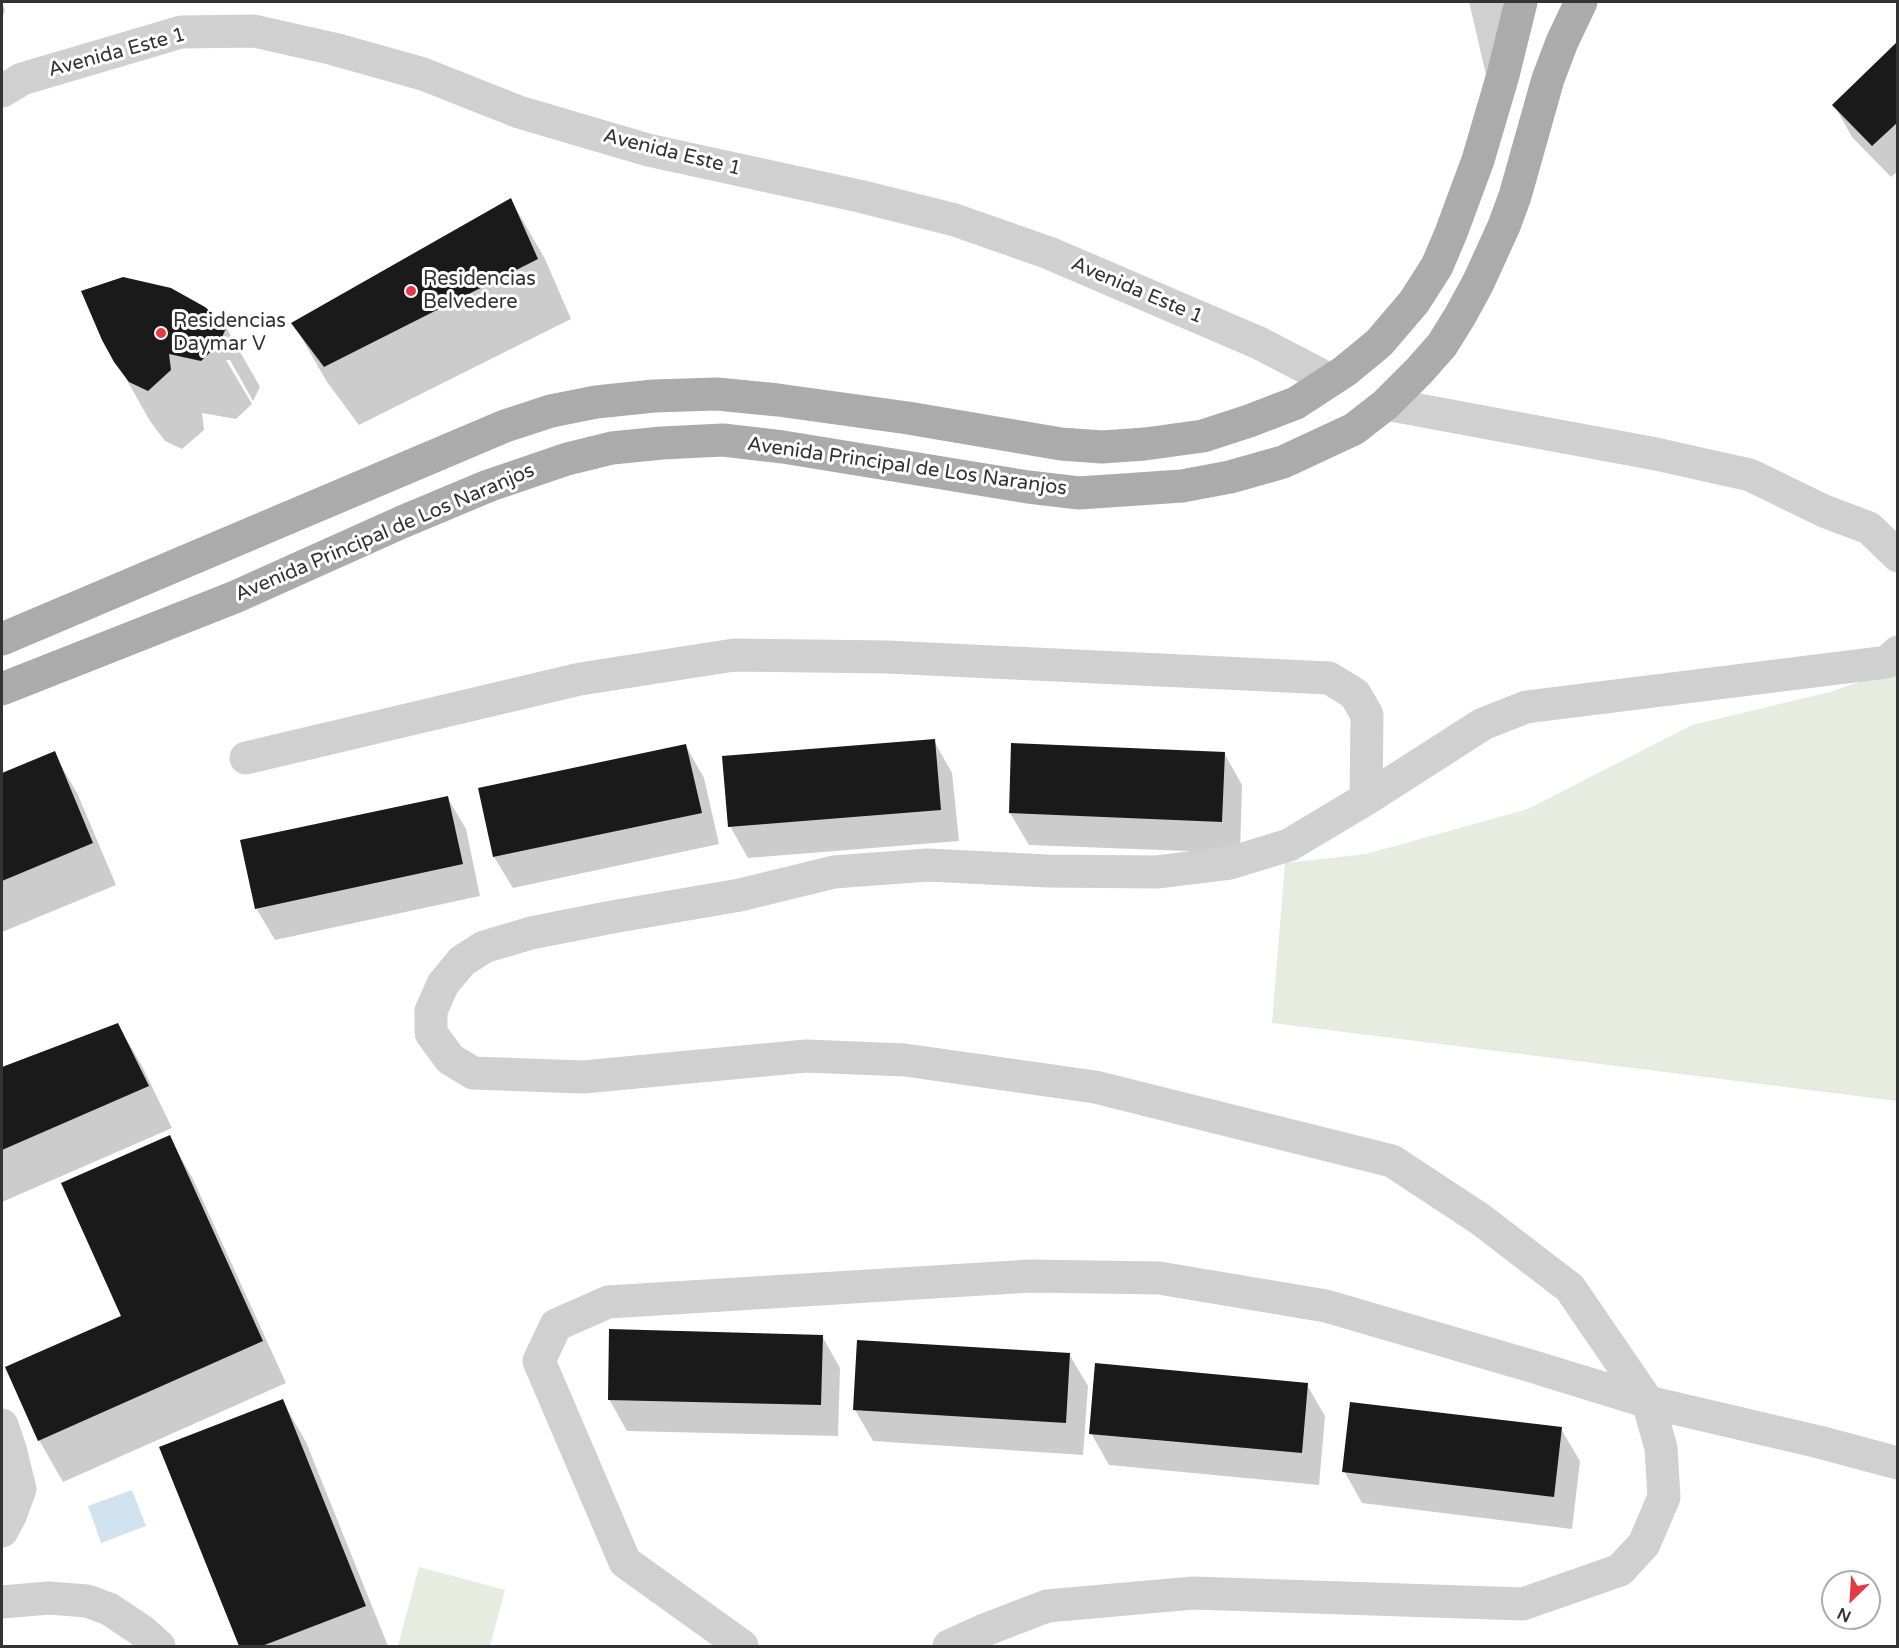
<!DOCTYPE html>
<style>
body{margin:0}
#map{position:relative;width:1899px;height:1648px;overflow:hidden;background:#fff;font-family:"Varela Round",sans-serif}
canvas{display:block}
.frame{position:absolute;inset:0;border:3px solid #333;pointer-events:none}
.north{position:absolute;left:1821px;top:1570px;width:60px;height:60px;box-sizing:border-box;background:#fff;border:2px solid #adadad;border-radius:50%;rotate:205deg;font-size:16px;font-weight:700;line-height:24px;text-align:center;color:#333}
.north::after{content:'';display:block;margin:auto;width:21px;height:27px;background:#e63946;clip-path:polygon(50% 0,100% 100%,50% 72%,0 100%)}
</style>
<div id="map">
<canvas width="1899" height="1648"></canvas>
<div class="frame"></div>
<div class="north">N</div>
</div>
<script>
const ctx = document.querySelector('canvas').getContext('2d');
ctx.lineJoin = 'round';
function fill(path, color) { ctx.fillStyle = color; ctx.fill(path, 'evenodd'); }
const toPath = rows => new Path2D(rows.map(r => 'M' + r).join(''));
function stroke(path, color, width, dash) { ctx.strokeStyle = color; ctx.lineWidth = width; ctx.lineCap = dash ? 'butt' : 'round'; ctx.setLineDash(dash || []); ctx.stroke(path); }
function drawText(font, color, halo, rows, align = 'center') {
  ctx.font = font + ' "Varela Round",sans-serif'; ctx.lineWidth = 6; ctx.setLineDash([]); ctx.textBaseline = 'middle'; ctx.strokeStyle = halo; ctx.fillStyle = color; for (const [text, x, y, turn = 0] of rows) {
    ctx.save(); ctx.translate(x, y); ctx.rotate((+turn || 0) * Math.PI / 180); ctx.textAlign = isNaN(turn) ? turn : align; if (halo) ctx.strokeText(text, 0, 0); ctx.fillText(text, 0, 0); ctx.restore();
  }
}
fill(toPath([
 [1897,669,1897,1101,1272,1023,1285,863,1366,854,1528,809,1692,725,1830,692],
 [419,1567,505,1590,490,1646,398,1646]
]), '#e6ecdf');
fill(toPath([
 [132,1490,146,1526,101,1543,88,1506]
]), '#cfe2ee');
fill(toPath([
 [2,3,5,10,2,19],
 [1898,43,1898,171,1891,177,1852,137,1834,105],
 [511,200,545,259,571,319,359,425,327,382,293,323],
 [226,327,260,387,253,401,230,360,226,360,252,404,236,419,202,413,204,430,182,449,165,441,150,421,104,340],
 [934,741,952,773,959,841,748,858,730,826],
 [686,746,704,778,719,844,513,888,494,857],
 [54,753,78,795,116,885,2,932,2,775],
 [1224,753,1242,785,1240,853,1029,845,1010,813],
 [447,797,466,829,480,896,275,940,256,908],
 [118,1025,142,1066,172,1128,2,1202,2,1069],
 [169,1137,193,1179,286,1383,63,1482,39,1440,122,1317],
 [822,1336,840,1368,838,1436,627,1431,609,1399],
 [1069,1354,1088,1386,1083,1455,873,1441,855,1410],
 [1307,1385,1325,1416,1319,1485,1109,1465,1091,1433],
 [282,1400,306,1442,388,1646,240,1646,160,1448],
 [1561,1429,1580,1461,1572,1529,1362,1503,1344,1471]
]), '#0003');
fill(toPath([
 [1898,41,1898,122,1872,146,1832,105],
 [511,198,538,259,324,367,291,323],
 [123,277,171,288,205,307,227,326,219,344,201,361,169,354,171,370,148,391,129,382,114,362,102,340,81,291],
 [935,739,941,810,728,827,722,756],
 [1011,743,1225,752,1222,822,1009,813],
 [686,744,702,813,493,857,478,788],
 [55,751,93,843,2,881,2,773],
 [448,796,463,864,255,909,240,840],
 [118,1023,149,1086,2,1150,2,1067],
 [170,1135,263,1341,38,1441,5,1367,121,1316,61,1183],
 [609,1329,823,1335,821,1405,608,1400],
 [857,1340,1070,1353,1066,1423,853,1410],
 [1095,1363,1308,1383,1302,1453,1089,1434],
 [283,1399,366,1606,262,1646,239,1646,159,1447],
 [1350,1402,1562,1427,1554,1497,1342,1472]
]), '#1a1a1a');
stroke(toPath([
 [1486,2,1503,75],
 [2,91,22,79,181,32,254,31,334,49,423,74,519,112,648,150,859,196,955,220,1049,253,1259,343,1330,380],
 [1386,404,1656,454,1750,475,1824,511,1869,528,1898,556],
 [246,758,580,679,734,655,887,657,1329,678,1355,694,1367,715,1366,799],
 [2,1425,10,1449,20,1489,10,1516,2,1531],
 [2,1602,49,1598,87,1601,109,1609,142,1631,159,1646],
 [742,1646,625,1562,539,1361,556,1325,608,1302,1031,1276,1159,1278,1326,1306,1531,1366,1648,1402,1819,1442,1898,1463],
 [949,1646,982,1631,1047,1606,1193,1593,1523,1604,1620,1570,1644,1544,1664,1497,1661,1448,1648,1402,1570,1288,1480,1219,1392,1161,1095,1087,905,1060,806,1056,583,1077,473,1073,450,1059,431,1033,431,1011,443,984,462,961,484,947,531,933,612,917,740,895,834,872,928,865,1048,871,1157,872,1230,863,1289,845,1366,799,1483,724,1526,707,1887,662,1898,652]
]), '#d0d0d0', 33);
stroke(toPath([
 [2,639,505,426,551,411,596,402,654,396,717,394,778,400,908,418,1061,444,1102,447,1145,444,1203,436,1249,421,1296,403,1345,371,1379,343,1414,302,1437,266,1451,233,1478,160,1503,75,1521,2],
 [2,689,235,597,402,522,488,486,567,459,612,448,662,443,723,440,783,447,1028,487,1079,493,1182,486,1230,477,1283,462,1354,429,1386,404,1419,371,1442,345,1460,316,1478,283,1504,226,1515,196,1548,79,1562,42,1581,2]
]), '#ababab', 33);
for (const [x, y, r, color] of [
 [411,291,6,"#e63946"],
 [161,333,6,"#e63946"]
]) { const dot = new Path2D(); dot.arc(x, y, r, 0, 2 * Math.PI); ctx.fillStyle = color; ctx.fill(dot); stroke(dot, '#fff', 2); }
drawText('20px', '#333', '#fff', [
 ["Avenida Este 1",117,53,-15],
 ["Avenida Este 1",672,153,14],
 ["Avenida Este 1",1137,291,23],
 ["Avenida Principal de Los Naranjos",907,467,8],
 ["Avenida Principal de Los Naranjos",385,533,-23]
]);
drawText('20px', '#333', '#fff', [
 ["Residencias",423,280],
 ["Belvedere",423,303],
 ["Residencias",173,322],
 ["Daymar V",173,345]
], 'left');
</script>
